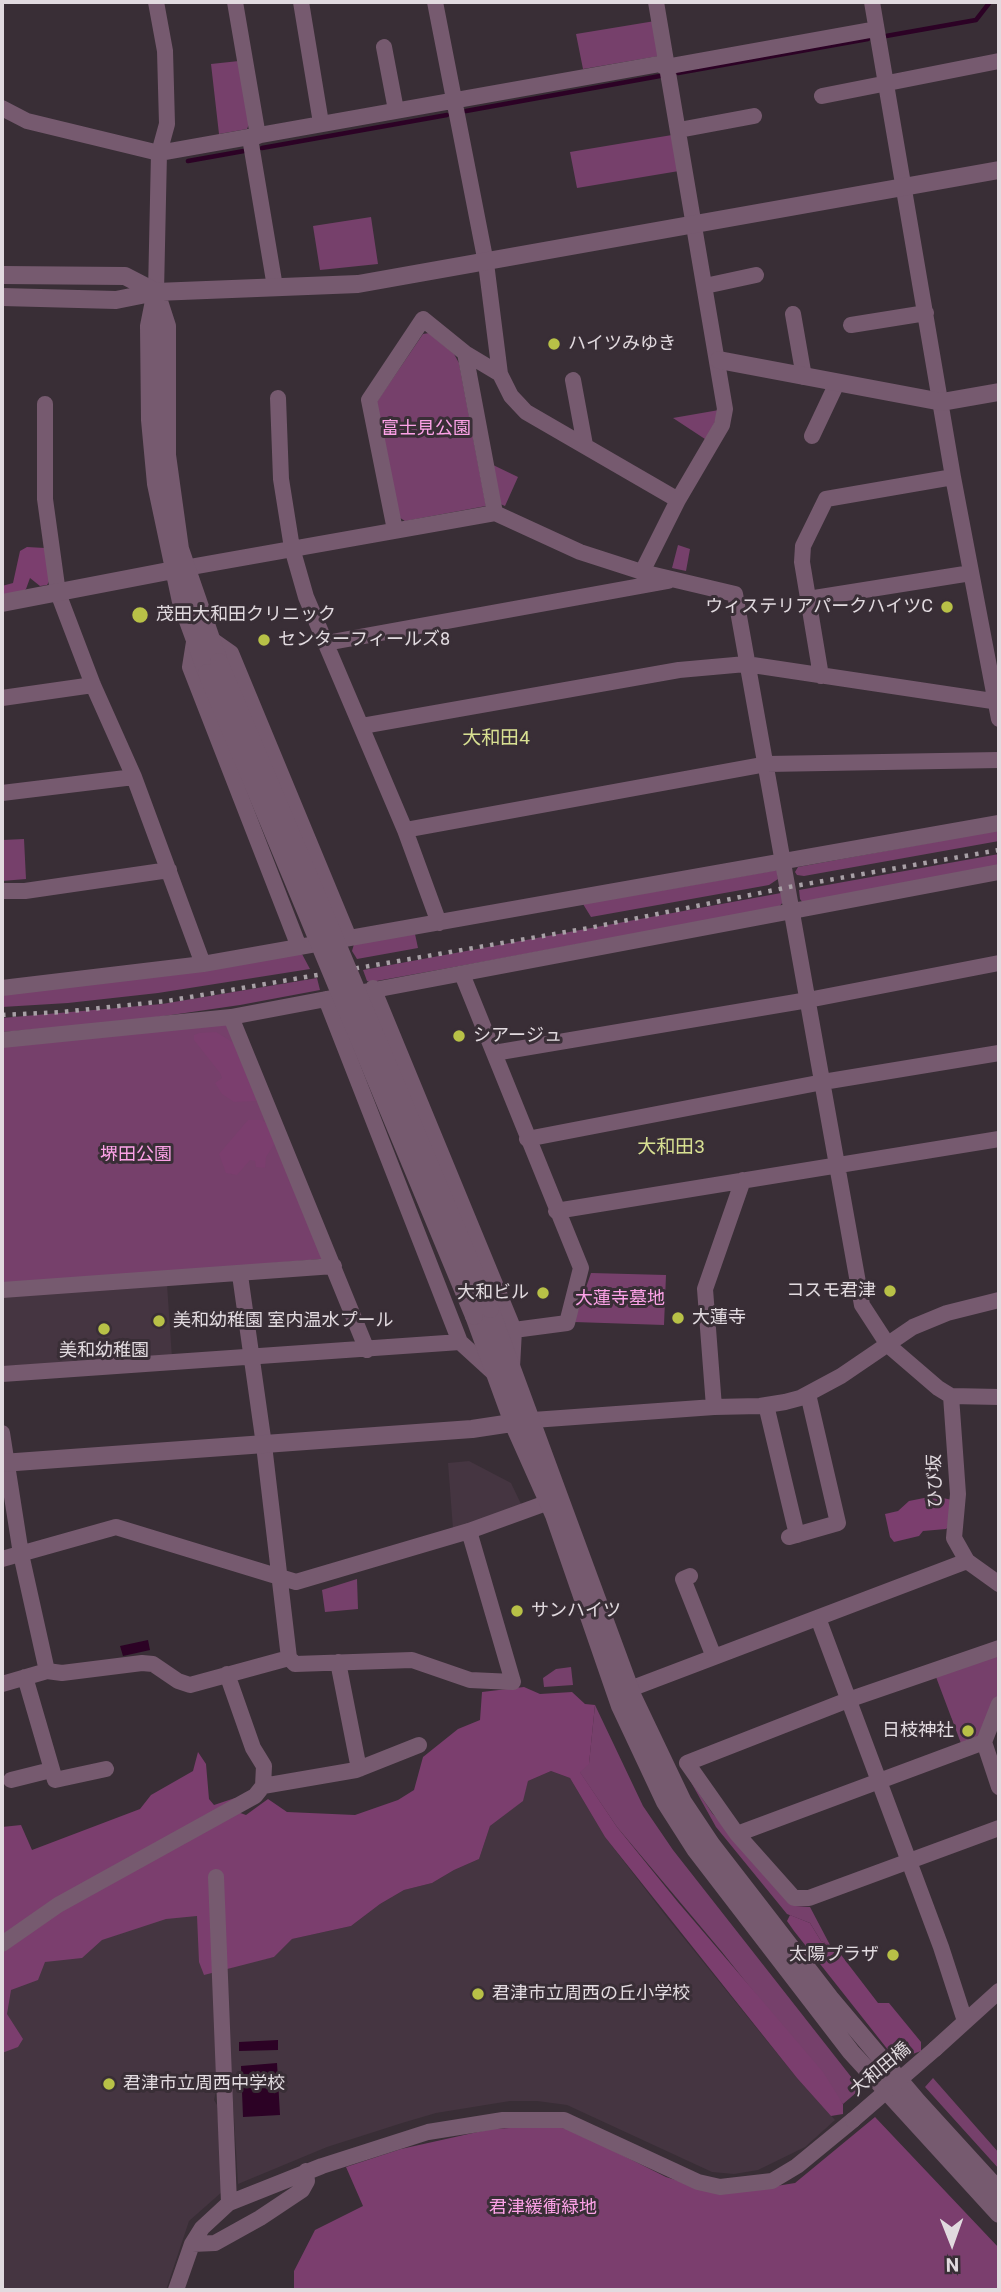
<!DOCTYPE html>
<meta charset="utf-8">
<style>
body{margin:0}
#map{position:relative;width:1001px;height:2292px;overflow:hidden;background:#392e36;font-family:Roboto,sans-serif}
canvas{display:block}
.frame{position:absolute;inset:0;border:4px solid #e1dadf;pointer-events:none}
.north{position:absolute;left:917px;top:2208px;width:70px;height:70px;-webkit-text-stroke:5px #392e36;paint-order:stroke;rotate:179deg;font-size:19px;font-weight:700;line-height:28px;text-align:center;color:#e1dadf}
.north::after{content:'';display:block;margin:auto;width:24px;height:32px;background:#e1dadf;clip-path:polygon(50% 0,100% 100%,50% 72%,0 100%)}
</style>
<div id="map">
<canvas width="1001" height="2292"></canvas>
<div class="frame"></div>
<div class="north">N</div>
</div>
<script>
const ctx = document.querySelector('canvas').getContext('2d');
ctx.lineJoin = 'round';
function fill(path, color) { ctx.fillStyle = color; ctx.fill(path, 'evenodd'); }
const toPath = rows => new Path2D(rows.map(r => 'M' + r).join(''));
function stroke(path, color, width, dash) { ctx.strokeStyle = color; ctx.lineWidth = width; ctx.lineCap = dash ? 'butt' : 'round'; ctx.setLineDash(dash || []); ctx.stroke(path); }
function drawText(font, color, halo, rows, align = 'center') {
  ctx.font = font + ' Roboto,"Noto Sans JP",sans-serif'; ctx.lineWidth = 6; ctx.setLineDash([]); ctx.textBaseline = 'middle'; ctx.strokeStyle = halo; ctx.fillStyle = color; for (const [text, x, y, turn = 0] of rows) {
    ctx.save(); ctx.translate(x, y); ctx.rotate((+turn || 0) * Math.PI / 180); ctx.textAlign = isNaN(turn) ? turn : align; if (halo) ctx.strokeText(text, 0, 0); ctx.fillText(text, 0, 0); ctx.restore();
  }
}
fill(toPath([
 [167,1284,172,1358,2,1366,2,1296],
 [469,1461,511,1483,522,1506,453,1529,448,1463],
 [551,1771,570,1778,605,1837,666,1916,797,2078,835,2120,805,2147,758,2170,734,2174,712,2172,567,2105,537,2101,510,2101,436,2113,402,2123,327,2147,238,2184,225,1970,243,1963,274,1957,292,1939,351,1926,380,1904,404,1890,432,1883,454,1870,479,1859,490,1826,522,1801,528,1781],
 [209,1889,219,2078,214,2100,217,2105,223,2191,189,2221,166,2290,2,2290,2,1963]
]), '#453541');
fill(toPath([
 [655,21,659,56,583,69,576,34],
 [239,61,249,124,247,129,219,134,211,64],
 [672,135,679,171,577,188,570,152],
 [371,217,378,264,320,270,313,226],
 [429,333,454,354,459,363,486,506,405,521,397,516,376,403,423,334],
 [719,410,708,441,673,418],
 [491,464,518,477,505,506,498,503],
 [678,545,690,549,686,571,672,568],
 [999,830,999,841,804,876,797,875,795,872,798,867],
 [24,839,26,879,2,881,2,840],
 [999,854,999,867,803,903,800,899,799,890],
 [777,870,778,879,769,885,591,917,583,904],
 [781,893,783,902,779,907,482,962,371,982,367,981,363,970],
 [415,934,418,948,357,959,352,951,354,944],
 [302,954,310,969,158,993,68,1003,2,1007,2,993],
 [317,978,320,990,240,1005,116,1023,2,1032,2,1018,162,1004],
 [225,1024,230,1028,322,1259,2,1286,2,1046],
 [591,1273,666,1275,664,1325,574,1322],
 [357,1579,358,1609,325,1612,322,1590],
 [999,1655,999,1694,981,1739,962,1746,936,1677],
 [571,1667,573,1685,544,1687,543,1678,556,1669],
 [595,1705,643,1806,673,1850,852,2078,857,2092,843,2104,722,1952,617,1827,579,1771,589,1763],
 [687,1775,712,1813,796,1906,810,1907,830,1945,821,1941,810,1923,787,1914,716,1827],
 [933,2078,999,2153,999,2169,925,2087]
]), '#76406b');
fill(toPath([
 [27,547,45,548,51,578,47,585,40,586,30,578,26,589,19,595,2,598,2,586,13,583,20,551],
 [216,1032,234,1043,257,1101,234,1102,222,1094,215,1083,222,1078,220,1073,194,1040,194,1035,199,1033],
 [248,1120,262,1120,268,1124,275,1143,266,1157,265,1168,256,1167,255,1161,250,1160,237,1175,226,1173,219,1154],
 [934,1496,952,1500,951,1524,946,1529,923,1531,919,1536,894,1542,890,1537,885,1514,898,1511,909,1501],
 [524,1687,540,1694,572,1692,585,1704,595,1705,589,1764,580,1772,617,1827,677,1901,823,2072,843,2104,843,2114,831,2116,797,2078,605,1837,570,1778,551,1771,528,1781,523,1801,490,1826,479,1859,454,1870,432,1883,404,1890,380,1904,351,1926,292,1939,274,1957,204,1975,199,1962,197,1916,166,1919,102,1940,82,1958,45,1962,38,1980,11,1990,7,2014,23,2039,18,2047,2,2053,2,1827,21,1825,32,1850,140,1809,151,1795,193,1771,198,1752,206,1764,209,1799,214,1805,235,1798,237,1800,229,1809,246,1815,268,1799,287,1812,355,1815,398,1800,414,1790,423,1757,458,1729,480,1720,482,1692],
 [790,1915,810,1923,821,1941,835,1947,878,2003,889,2003,921,2042,921,2051,896,2060,794,1931,787,1921],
 [875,2117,999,2248,999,2290,294,2290,294,2271,315,2230,363,2206,346,2167,401,2149,491,2129,547,2126,570,2129,666,2177,708,2190,733,2193,795,2183]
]), '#7b3e6e');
fill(toPath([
 [148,1640,150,1650,123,1656,120,1646],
 [278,2040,278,2050,239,2051,239,2042],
 [277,2063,280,2115,243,2117,241,2066]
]), '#2c0225');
stroke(toPath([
 [886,36,976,20,990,2],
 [678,73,868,39],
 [466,111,660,76],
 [262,148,447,115],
 [188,161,244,151]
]), '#2c0225', 4.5);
stroke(toPath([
 [156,2,165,51,167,124,159,153,156,292],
 [235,2,258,136],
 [301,2,321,123],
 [435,2,486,263,500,374],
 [872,2,953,477,999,719],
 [384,47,396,110],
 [822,96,999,61],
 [2,108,27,121,159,153,659,64,665,67,876,29],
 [679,130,754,116],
 [250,138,275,287],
 [705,286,756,275],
 [793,314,804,377],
 [851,325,926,313],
 [465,353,495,513],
 [573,380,585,445],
 [278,398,281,479,292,548,306,597,405,830,439,923],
 [45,404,45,499,58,593,93,685,134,777,203,964],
 [812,436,837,383],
 [395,530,369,400,423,319,465,353,500,374,511,396,526,412,678,500],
 [185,568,495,513,580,552,642,572,735,594,862,1305,888,1345,938,1388,951,1396,999,1397],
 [642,572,678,500,722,425,725,409,656,2],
 [808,599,971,573],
 [211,639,231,653,349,938],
 [194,642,190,667,299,947],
 [326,643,668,581],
 [821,676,802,562,803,546,826,499,953,477],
 [2,698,93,685],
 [362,726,679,670,746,664,999,702],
 [2,793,134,777],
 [405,830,767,764,999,760],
 [2,891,25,891,169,870],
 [462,974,581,1268,567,1323,514,1330,512,1367],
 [2,988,203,964,999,823],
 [373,988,514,1330],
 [326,999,460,1342,494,1373],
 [231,1017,367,1350],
 [2,1040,231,1017,999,872],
 [494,1053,808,1000,999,963],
 [527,1139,823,1082,999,1053],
 [556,1211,999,1139],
 [240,1275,264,1445,289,1658],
 [2,1290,334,1266],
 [2,1374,460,1342],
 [951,1396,958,1494,954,1538,967,1561,999,1584],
 [766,1405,797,1535],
 [714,1407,705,1289,743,1180],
 [533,1420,714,1407,760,1406,785,1402,800,1398,841,1376,913,1327,947,1313,999,1300],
 [2,1433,21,1554,47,1671],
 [789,1537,838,1523,808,1394],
 [2,1559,116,1527,296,1582,469,1531,549,1502],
 [690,1576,683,1579,714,1657],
 [818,1618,941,1947,965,2021],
 [999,1648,848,1700,687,1763,737,1834,794,1898,809,1898,999,1828],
 [338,1662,359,1769],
 [25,1677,55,1780,106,1769],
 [2,1684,47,1671,62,1673,142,1663,153,1664,178,1681,190,1685,289,1658,295,1664,412,1660,470,1680,513,1682,469,1531],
 [630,1689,967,1561],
 [999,1704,984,1742,999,1787],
 [11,1780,51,1770],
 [263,1786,356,1770,419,1745],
 [737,1834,984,1742],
 [216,1877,229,2203],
 [2,1944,58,1905,255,1796,263,1786,264,1766,253,1748,227,1674],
 [935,2049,999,1991],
 [192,2244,215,2243,260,2218,302,2190,307,2181,306,2171],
 [176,2290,192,2244,202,2228,229,2203,322,2166,428,2132,503,2120,564,2120,698,2182,720,2187,772,2181,797,2166,853,2120]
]), '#765a6f', 16);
stroke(toPath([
 [2,275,125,276,156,292,167,326,167,455,180,549,219,662],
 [155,296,149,326,150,420,156,484,181,602,207,673],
 [2,297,116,300,156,292,358,284,999,170],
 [719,360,942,402,999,392],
 [2,603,184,568],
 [490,1309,633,1697,683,1802,711,1844,830,1998,917,2101,999,2191],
 [474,1316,513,1423,554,1515,620,1706,665,1802,695,1849,851,2052,999,2214],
 [2,1463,472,1429,525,1421]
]), '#765a6f', 18);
stroke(toPath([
 [2,1015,62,1012,167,1001,589,928,789,887,999,850]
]), '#a8a0a6', 4.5, [3.5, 7]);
stroke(toPath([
 [853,2120,935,2049]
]), '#765a6f', 16);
stroke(toPath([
 [219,662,490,1309],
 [207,673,474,1316]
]), '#765a6f', 18);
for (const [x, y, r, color] of [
 [554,344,7,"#b8c147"],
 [947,607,7,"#b8c147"],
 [140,615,9,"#b8c147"],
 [264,640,7,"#b8c147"],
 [459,1036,7,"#b8c147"],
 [890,1291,7,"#b8c147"],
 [543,1293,7,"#b8c147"],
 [678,1318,7,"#b8c147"],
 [159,1321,7,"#b8c147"],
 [104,1329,7,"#b8c147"],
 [517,1611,7,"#b8c147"],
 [968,1731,7,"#b8c147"],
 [893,1955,7,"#b8c147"],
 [478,1994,7,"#b8c147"],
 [109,2084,7,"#b8c147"]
]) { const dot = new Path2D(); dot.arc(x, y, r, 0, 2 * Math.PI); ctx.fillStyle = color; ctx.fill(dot); stroke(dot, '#392e36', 2.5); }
drawText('18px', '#e1dadf', '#392e36', [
 ["ハイツみゆき",568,344],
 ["ウィステリアパークハイツC",933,607,"right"],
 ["茂田大和田クリニック",156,615],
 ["センターフィールズ8",278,640],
 ["シアージュ",473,1036],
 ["コスモ君津",876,1291,"right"],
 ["大和ビル",529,1293,"right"],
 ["大蓮寺",692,1318],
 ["美和幼稚園 室内温水プール",173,1321],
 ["美和幼稚園",104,1351,"center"],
 ["サンハイツ",531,1611],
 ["日枝神社",954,1731,"right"],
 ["太陽プラザ",879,1955,"right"],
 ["君津市立周西の丘小学校",492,1994],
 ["君津市立周西中学校",123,2084]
], 'left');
drawText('18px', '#fca2e7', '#392e36', [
 ["富士見公園",426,429],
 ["堺田公園",136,1155],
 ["大蓮寺墓地",620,1299],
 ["君津緩衝緑地",543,2208]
]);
drawText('18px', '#e1dadf', '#392e36', [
 ["ひび坂",936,1481,-91],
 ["大和田橋",881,2070,-40]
]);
drawText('19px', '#d8e092', '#392e36', [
 ["大和田4",496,739],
 ["大和田3",671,1148]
]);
</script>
